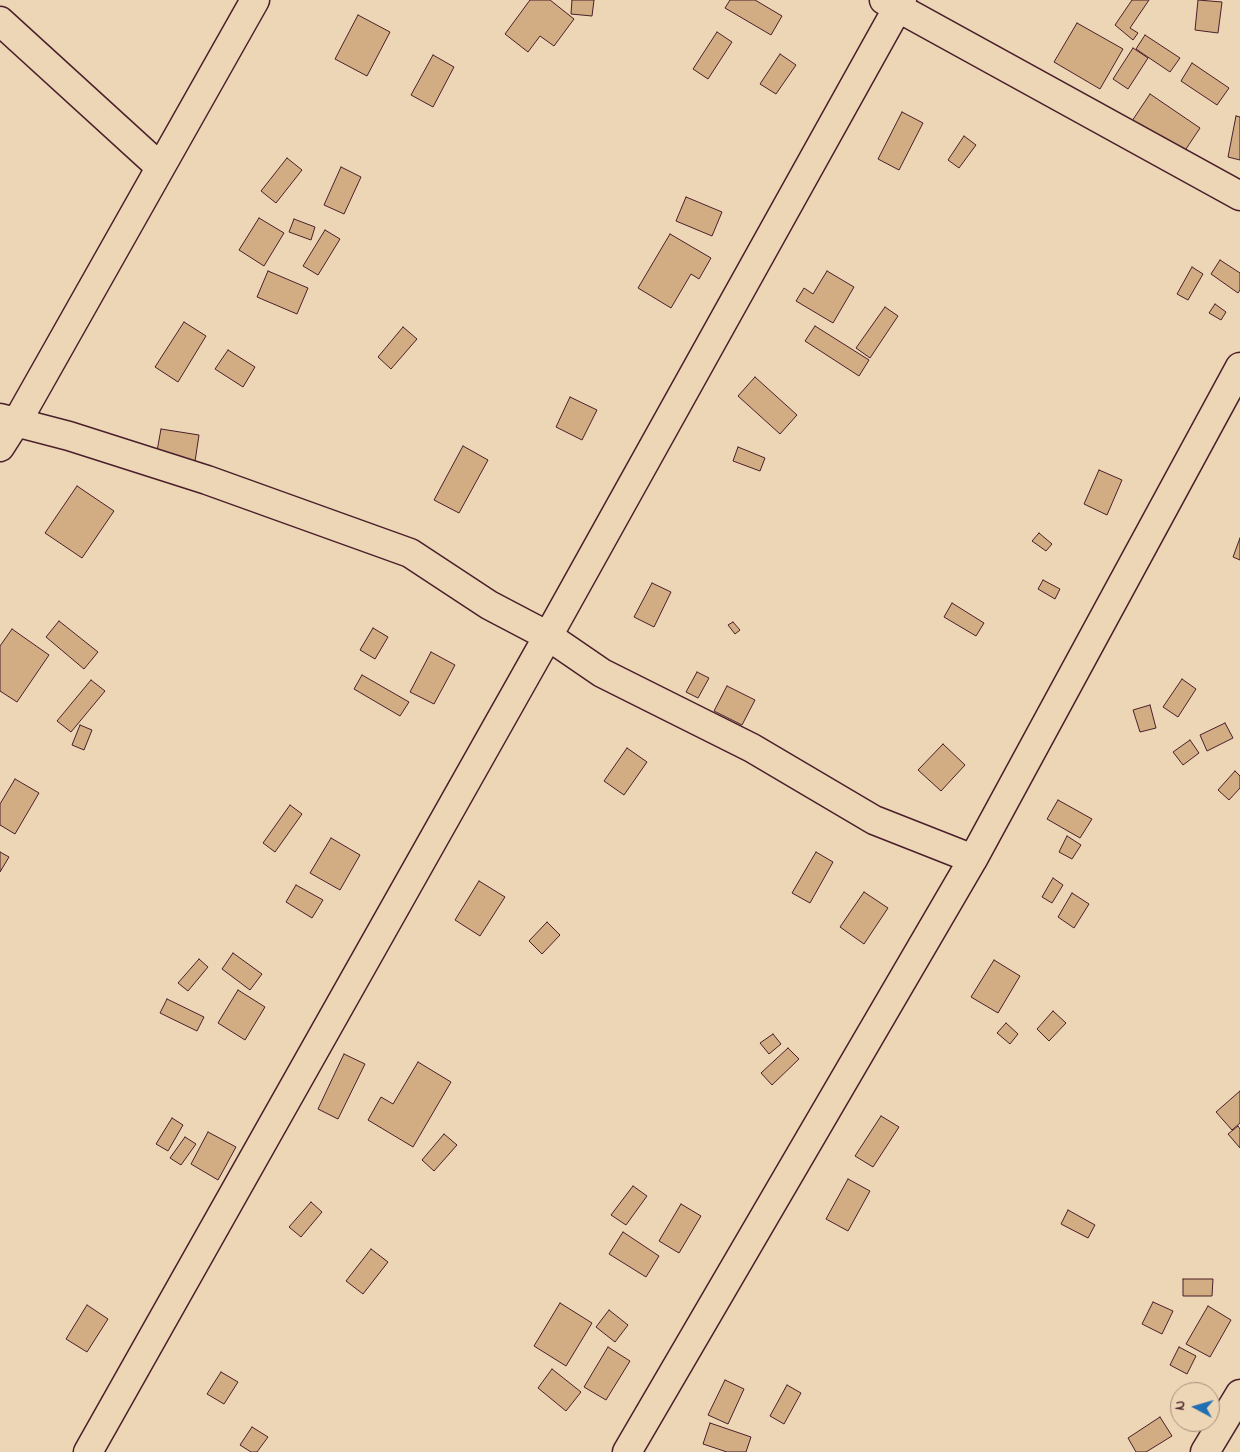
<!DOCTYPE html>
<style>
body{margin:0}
#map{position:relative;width:1240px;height:1452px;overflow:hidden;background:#ecd6b5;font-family:"Indie Flower",sans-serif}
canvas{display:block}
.north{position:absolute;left:1170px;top:1382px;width:50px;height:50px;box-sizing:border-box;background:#ecd6b5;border:1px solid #ab8d7e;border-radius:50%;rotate:276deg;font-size:14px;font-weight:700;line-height:20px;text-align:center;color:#4a1f2b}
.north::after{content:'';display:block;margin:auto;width:18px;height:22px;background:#1f6fb2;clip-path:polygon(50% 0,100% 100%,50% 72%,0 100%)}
</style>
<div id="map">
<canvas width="1240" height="1452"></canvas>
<div class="north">N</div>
</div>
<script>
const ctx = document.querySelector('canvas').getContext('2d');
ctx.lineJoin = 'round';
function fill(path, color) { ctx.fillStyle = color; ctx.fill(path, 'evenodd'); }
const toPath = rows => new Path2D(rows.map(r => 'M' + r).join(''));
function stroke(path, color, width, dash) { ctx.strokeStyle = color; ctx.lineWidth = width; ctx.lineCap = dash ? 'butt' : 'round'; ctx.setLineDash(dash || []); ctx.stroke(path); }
const building = toPath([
 [530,0,550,0,574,19,554,46,540,36,528,52,505,34,530,0],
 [572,0,594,0,592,16,571,14,572,0],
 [730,0,755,0,782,16,771,35,725,8,730,0],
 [1132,0,1149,0,1130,28,1138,33,1133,40,1115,25,1132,0],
 [1198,0,1222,2,1218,33,1195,30,1198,0],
 [358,15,390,32,367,76,335,59,358,15],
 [1077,23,1123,49,1100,89,1054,62,1077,23],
 [717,32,732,42,708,79,693,69,717,32],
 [1145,35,1180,58,1170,72,1136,49,1145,35],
 [1133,48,1148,58,1128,89,1113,79,1133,48],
 [780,54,796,65,776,94,760,84,780,54],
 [433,55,454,67,433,107,411,95,433,55],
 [1192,63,1229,88,1217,105,1181,81,1192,63],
 [1150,94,1200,128,1182,155,1132,121,1150,94],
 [902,112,923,123,899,170,878,159,902,112],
 [1236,116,1240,117,1240,160,1228,157,1236,116],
 [964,136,976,145,959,168,948,160,964,136],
 [287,158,302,170,276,203,261,191,287,158],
 [341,167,361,177,344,214,324,205,341,167],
 [686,197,722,212,712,236,676,221,686,197],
 [259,218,284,233,264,266,239,250,259,218],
 [294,219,315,227,311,240,289,232,294,219],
 [325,230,340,239,318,275,303,266,325,230],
 [670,234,711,258,699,279,691,274,671,308,638,288,670,234],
 [1220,260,1240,273,1240,290,1238,293,1211,274,1220,260],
 [1192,267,1203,274,1188,300,1177,294,1192,267],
 [268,271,308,288,297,314,257,297,268,271],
 [827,271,854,287,833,323,796,301,804,288,813,294,827,271],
 [1215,304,1226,312,1221,320,1209,313,1215,304],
 [885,307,898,316,870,358,856,348,885,307],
 [184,322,206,336,178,382,155,367,184,322],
 [815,326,869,360,859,376,805,341,815,326],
 [403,327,417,339,391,369,378,357,403,327],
 [228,350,255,367,243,387,215,369,228,350],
 [755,377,797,415,780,434,738,396,755,377],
 [570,397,597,410,582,440,556,427,570,397],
 [161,429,199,435,194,468,155,462,161,429],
 [463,446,488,460,459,513,434,500,463,446],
 [738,447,765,458,760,471,733,461,738,447],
 [1099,470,1122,480,1107,515,1084,504,1099,470],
 [77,486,114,511,82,558,45,533,77,486],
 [1039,533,1052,544,1046,551,1032,541,1039,533],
 [1240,538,1240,560,1233,557,1240,538],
 [1043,580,1060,589,1055,599,1038,589,1043,580],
 [652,583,671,592,654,627,634,617,652,583],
 [952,603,984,623,976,636,944,617,952,603],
 [59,621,98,652,84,669,46,637,59,621],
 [733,622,740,630,735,634,728,625,733,622],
 [373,628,388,637,375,659,360,650,373,628],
 [12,629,49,655,17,702,0,691,0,646,12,629],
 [431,652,455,665,434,704,410,692,431,652],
 [697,672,709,678,698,698,686,692,697,672],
 [362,675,409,702,400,716,354,689,362,675],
 [1182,679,1196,689,1178,717,1163,707,1182,679],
 [91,680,105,691,71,732,57,721,91,680],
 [727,686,755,700,742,725,714,711,727,686],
 [1150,705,1156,728,1140,732,1133,710,1150,705],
 [1225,723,1233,738,1207,751,1200,735,1225,723],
 [80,725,92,730,84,750,72,745,80,725],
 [1190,740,1199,753,1183,765,1173,752,1190,740],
 [943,744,965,765,941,791,918,770,943,744],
 [627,748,647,762,624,795,604,781,627,748],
 [1235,771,1240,776,1240,788,1229,800,1218,790,1235,771],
 [15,779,39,793,15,834,0,825,0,804,15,779],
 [1058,800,1092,819,1080,838,1047,819,1058,800],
 [290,805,302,814,275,852,263,843,290,805],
 [1067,836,1081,845,1072,859,1059,852,1067,836],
 [331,838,360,855,340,890,310,873,331,838],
 [0,852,9,857,0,872,0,852],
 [816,852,833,862,810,903,792,893,816,852],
 [1053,878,1063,885,1052,903,1042,897,1053,878],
 [479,881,505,897,480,936,455,920,479,881],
 [296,885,323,900,312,918,286,902,296,885],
 [864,892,888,908,864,944,840,927,864,892],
 [1072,893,1089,904,1074,928,1058,917,1072,893],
 [547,922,560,935,542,954,529,941,547,922],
 [233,953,262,974,250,990,222,969,233,953],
 [199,959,208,967,188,991,178,983,199,959],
 [994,960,1020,976,998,1013,971,997,994,960],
 [238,990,265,1007,245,1040,218,1023,238,990],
 [167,999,204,1017,197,1031,160,1013,167,999],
 [1053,1011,1066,1023,1049,1041,1037,1029,1053,1011],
 [1006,1023,1018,1034,1010,1044,997,1033,1006,1023],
 [773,1034,781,1044,769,1054,760,1043,773,1034],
 [788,1048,799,1059,772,1085,761,1073,788,1048],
 [344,1054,365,1064,338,1119,318,1109,344,1054],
 [418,1062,451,1082,413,1147,368,1120,381,1097,393,1104,418,1062],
 [1240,1091,1240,1123,1232,1130,1216,1112,1240,1091],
 [881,1116,899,1127,873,1167,855,1156,881,1116],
 [172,1118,183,1125,168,1151,156,1144,172,1118],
 [1238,1126,1240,1129,1240,1148,1228,1134,1238,1126],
 [208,1132,236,1147,218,1180,191,1164,208,1132],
 [444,1134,457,1145,434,1171,422,1160,444,1134],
 [185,1137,196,1144,181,1165,170,1158,185,1137],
 [848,1179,870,1191,848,1231,826,1219,848,1179],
 [633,1186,647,1196,626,1225,611,1215,633,1186],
 [311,1202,322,1212,301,1237,289,1227,311,1202],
 [681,1204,701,1216,679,1253,659,1241,681,1204],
 [1068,1210,1095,1225,1088,1238,1061,1224,1068,1210],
 [623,1232,659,1256,646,1277,609,1254,623,1232],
 [371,1249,388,1262,363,1294,346,1281,371,1249],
 [1183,1279,1213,1279,1212,1296,1183,1296,1183,1279],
 [1153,1302,1173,1311,1162,1334,1142,1324,1153,1302],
 [560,1303,592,1323,566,1366,534,1346,560,1303],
 [87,1305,108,1319,87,1352,66,1339,87,1305],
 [1208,1306,1231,1320,1210,1357,1186,1344,1208,1306],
 [609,1310,628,1325,615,1342,596,1327,609,1310],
 [608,1347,630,1361,606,1400,584,1387,608,1347],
 [1179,1347,1196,1356,1187,1374,1170,1365,1179,1347],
 [552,1369,581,1392,566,1411,538,1388,552,1369],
 [221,1372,238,1382,224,1404,207,1394,221,1372],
 [725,1380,744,1389,728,1424,708,1415,725,1380],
 [787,1385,801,1393,784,1424,770,1416,787,1385],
 [1160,1417,1172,1436,1146,1452,1136,1452,1128,1438,1160,1417],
 [710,1423,751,1437,746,1452,727,1452,703,1444,710,1423],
 [252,1427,268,1437,257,1452,251,1452,240,1445,252,1427]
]);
fill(building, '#d2ad84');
stroke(building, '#4a1f2b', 1);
const minor = toPath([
 [884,0,1240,196],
 [0,21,160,167],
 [0,418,69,436,207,480,410,553,489,605,548,636,602,673,752,748,874,820,973,859],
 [0,447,23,411,255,0],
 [88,1452,548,636,902,0],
 [627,1452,973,859,1240,367],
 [1205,1452,1240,1394]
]);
stroke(minor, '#4a1f2b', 31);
stroke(minor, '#ecd6b5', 28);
</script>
